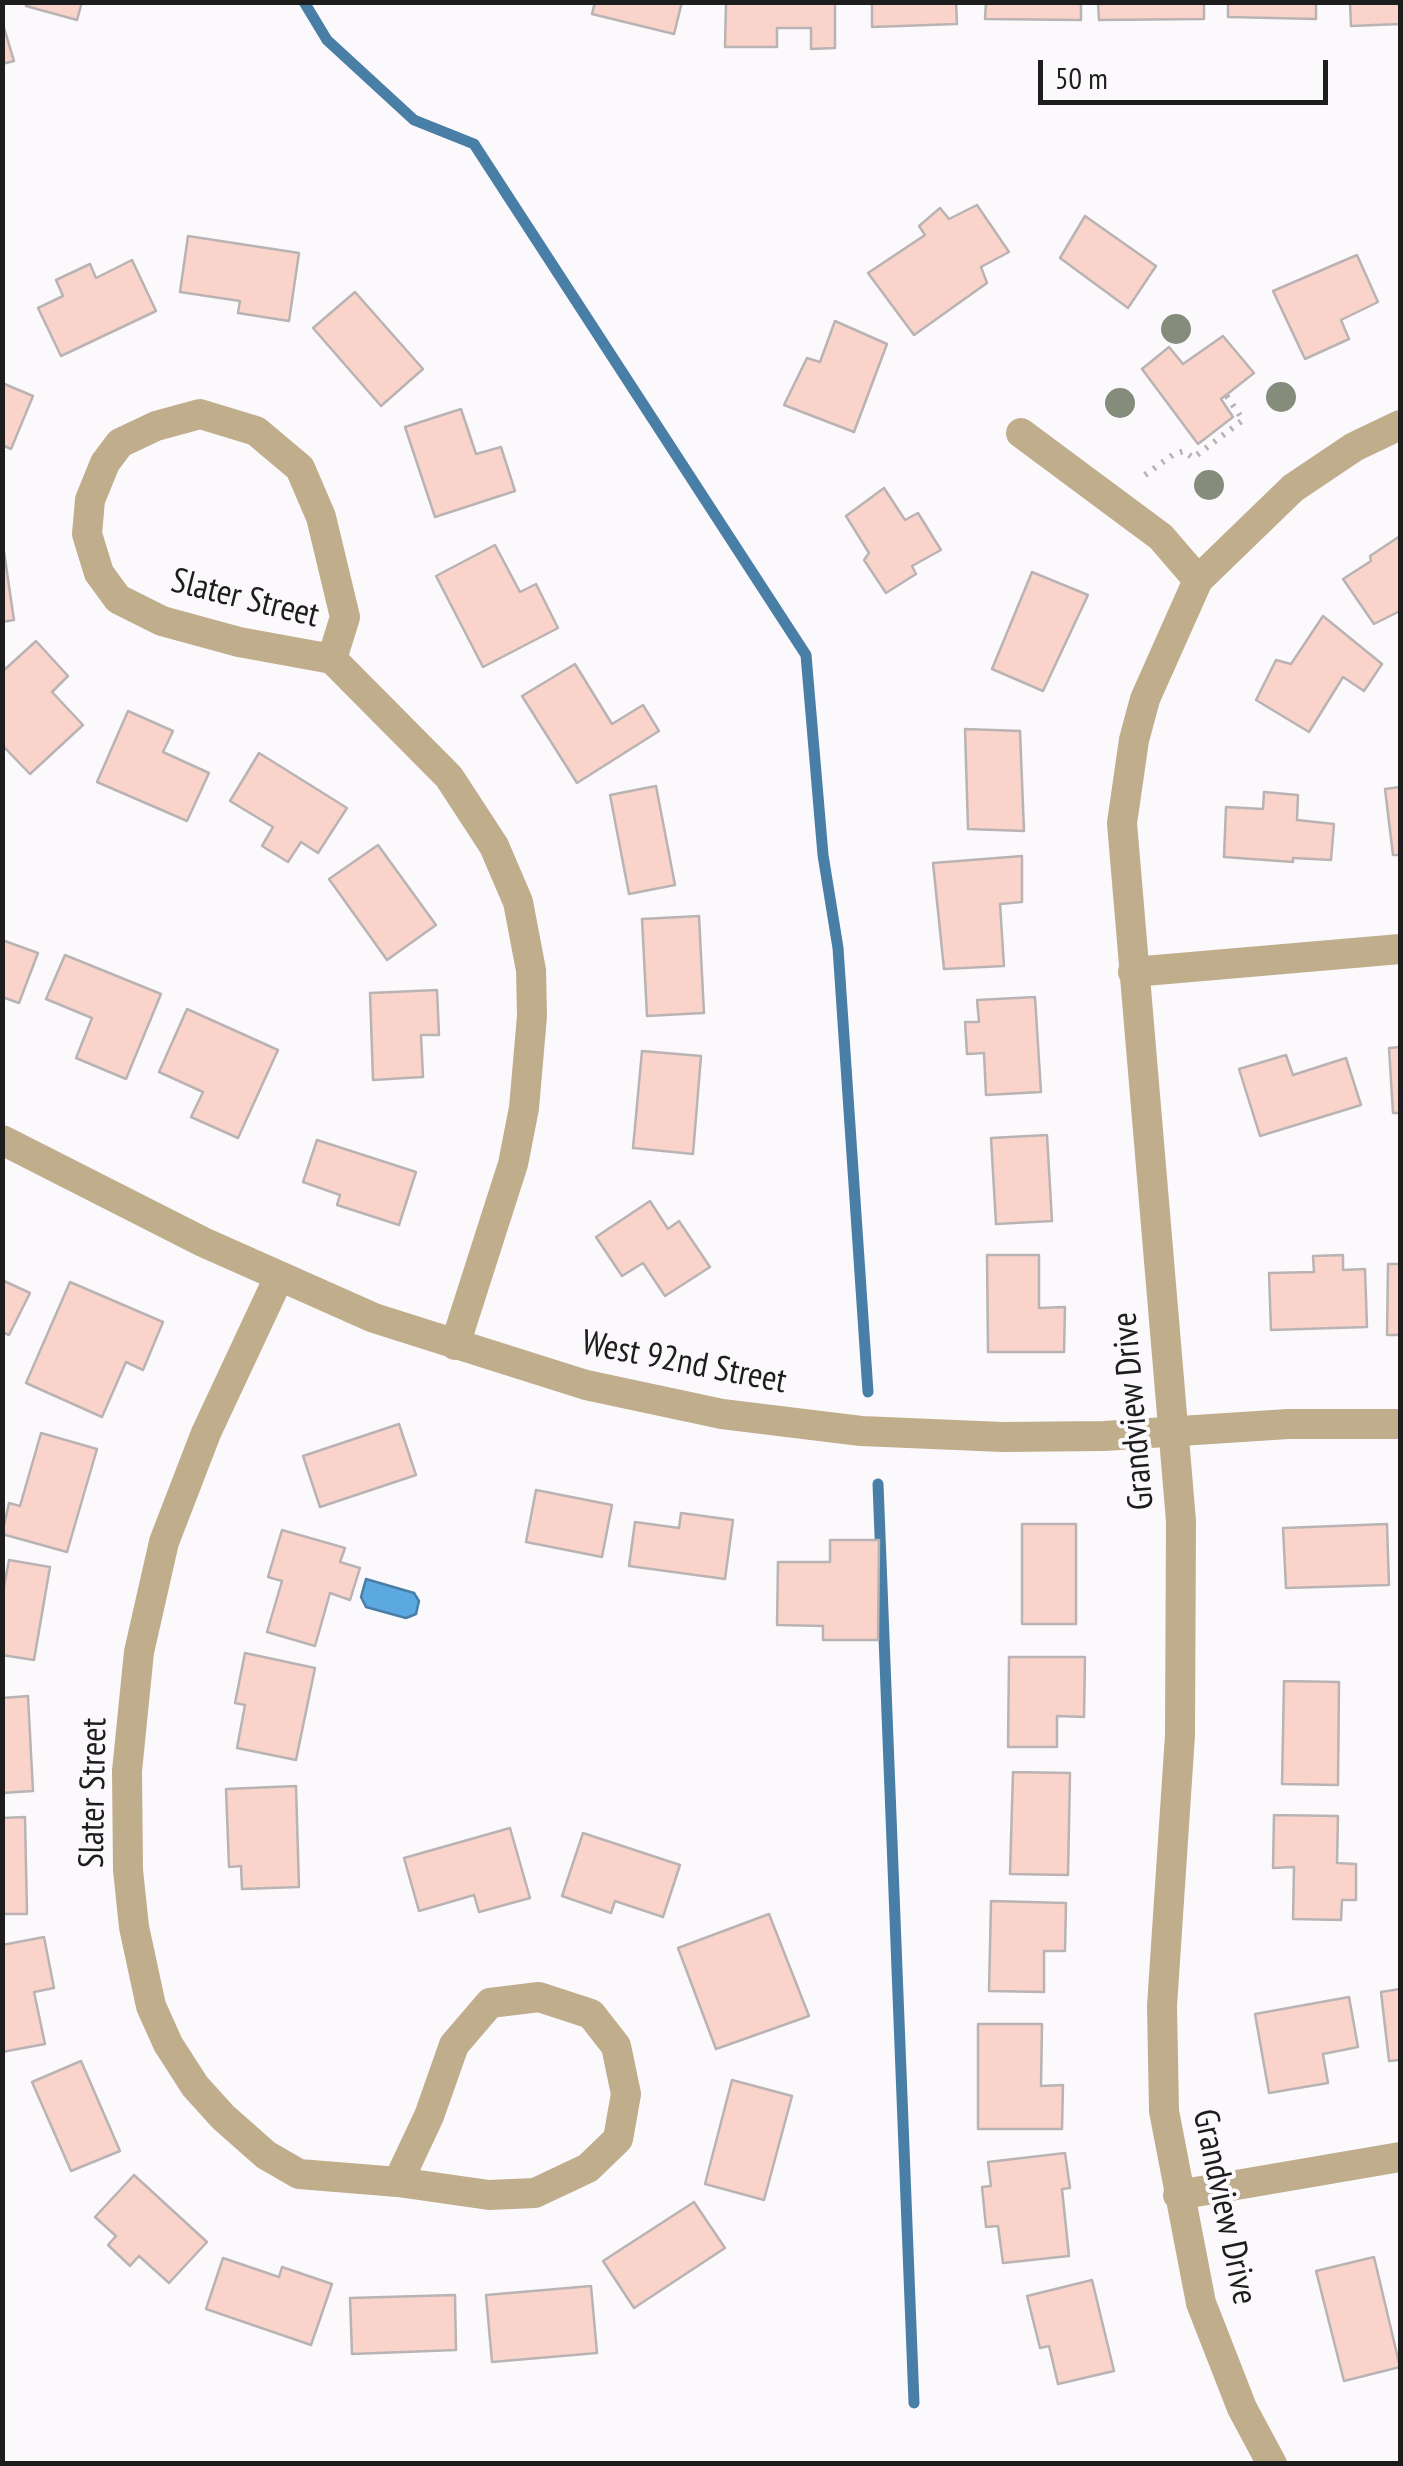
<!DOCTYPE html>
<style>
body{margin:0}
#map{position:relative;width:1403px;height:2466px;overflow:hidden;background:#fcf9fd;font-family:"PT Sans Narrow",sans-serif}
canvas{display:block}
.frame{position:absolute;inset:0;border:5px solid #1e1d1e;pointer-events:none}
.scale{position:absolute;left:1038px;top:60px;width:290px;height:45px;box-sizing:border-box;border:5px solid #1e1d1e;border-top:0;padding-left:12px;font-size:30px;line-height:35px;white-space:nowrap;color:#1e1d1e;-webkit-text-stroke:8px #fcf9fd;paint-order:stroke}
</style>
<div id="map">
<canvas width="1403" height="2466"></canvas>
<div class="frame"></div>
<div class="scale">50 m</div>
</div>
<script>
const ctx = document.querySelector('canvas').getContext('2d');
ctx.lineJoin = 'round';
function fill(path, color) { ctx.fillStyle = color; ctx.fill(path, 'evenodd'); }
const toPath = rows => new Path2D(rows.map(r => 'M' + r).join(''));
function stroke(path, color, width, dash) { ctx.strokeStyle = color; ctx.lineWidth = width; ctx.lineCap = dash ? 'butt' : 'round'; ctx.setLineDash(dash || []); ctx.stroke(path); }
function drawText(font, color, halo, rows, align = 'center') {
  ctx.font = font + ' "PT Sans Narrow",sans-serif'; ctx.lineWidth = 8; ctx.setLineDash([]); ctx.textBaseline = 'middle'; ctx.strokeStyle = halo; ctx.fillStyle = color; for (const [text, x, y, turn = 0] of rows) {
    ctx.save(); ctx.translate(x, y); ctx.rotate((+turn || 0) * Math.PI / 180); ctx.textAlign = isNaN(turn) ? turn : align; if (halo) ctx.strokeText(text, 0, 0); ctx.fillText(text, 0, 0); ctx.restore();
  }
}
const water = toPath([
 [366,1579,414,1593,419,1601,416,1614,406,1618,366,1607,361,1597,366,1579]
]);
fill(water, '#5ca8e0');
stroke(water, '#497ea6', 2.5);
stroke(toPath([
 [304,2,327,40,414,120,474,144,806,655,823,855,838,948,868,1392],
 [878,1484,914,2403]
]), '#497ea6', 11);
const building = toPath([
 [27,2,82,2,77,20,26,6,27,2],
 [595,2,682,2,674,34,592,14,595,2],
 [726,2,835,2,835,48,811,49,811,28,777,28,777,47,725,47,726,2],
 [872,2,956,2,957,24,872,27,872,2],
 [986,2,1081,2,1081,20,985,19,986,2],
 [1098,2,1204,2,1204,19,1099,20,1098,2],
 [1228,2,1316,2,1316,19,1228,17,1228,2],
 [1350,2,1400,2,1400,24,1351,26,1350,2],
 [2,21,14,61,2,64,2,21],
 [977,205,1009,252,981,267,987,283,914,335,868,273,925,235,919,226,940,208,949,219,977,205],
 [1085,216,1156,266,1128,308,1060,258,1085,216],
 [188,236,299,253,289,321,238,313,240,301,180,292,188,236],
 [1357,255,1378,302,1341,320,1349,339,1305,359,1273,291,1357,255],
 [132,260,156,311,61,356,38,308,63,296,56,280,90,264,96,278,132,260],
 [355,292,423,369,381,406,313,328,355,292],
 [835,321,887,344,854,432,784,405,807,358,820,362,835,321],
 [1223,336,1254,373,1221,399,1233,417,1198,444,1142,369,1169,347,1183,364,1223,336],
 [2,383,33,396,11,449,2,445,2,383],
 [461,409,476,454,501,447,515,491,435,517,405,427,461,409],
 [884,488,905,520,918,513,941,550,912,566,916,574,886,593,864,560,869,553,846,516,884,488],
 [1400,536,1400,611,1374,624,1343,579,1371,561,1370,556,1400,536],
 [2,538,14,620,2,622,2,538],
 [495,545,520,592,536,584,558,628,483,667,436,576,495,545],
 [1032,572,1088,595,1043,691,992,669,1032,572],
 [1323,616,1382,664,1364,691,1343,677,1309,732,1256,700,1276,660,1291,664,1323,616],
 [36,641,68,676,52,692,83,725,30,774,2,745,2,672,36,641],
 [575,664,612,724,643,705,659,731,577,783,522,696,575,664],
 [128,711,173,731,163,752,209,773,187,821,97,782,128,711],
 [965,729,1020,731,1024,831,968,829,965,729],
 [259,753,347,808,318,853,301,842,288,862,262,846,273,827,230,801,259,753],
 [656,786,675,885,629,894,610,795,656,786],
 [1400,787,1400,855,1393,855,1385,789,1400,787],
 [1264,792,1298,795,1297,820,1334,824,1331,860,1293,858,1293,862,1224,857,1226,807,1263,809,1264,792],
 [378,845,436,925,387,960,329,879,378,845],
 [1022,856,1022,902,1000,904,1004,966,944,969,933,863,1022,856],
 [699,916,704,1013,647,1016,642,919,699,916],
 [2,940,38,953,19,1003,2,997,2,940],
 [65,955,161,994,126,1079,76,1058,92,1018,46,999,65,955],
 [437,990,439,1035,421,1035,423,1077,373,1080,370,993,437,990],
 [1035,997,1041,1092,986,1095,984,1053,967,1054,965,1022,979,1022,977,1000,1035,997],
 [187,1009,278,1050,238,1138,191,1117,203,1092,159,1072,187,1009],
 [1400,1047,1400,1113,1393,1113,1389,1048,1400,1047],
 [642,1051,701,1056,693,1154,633,1148,642,1051],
 [1286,1055,1293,1075,1346,1058,1361,1105,1260,1136,1239,1069,1286,1055],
 [1047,1135,1052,1221,996,1224,991,1138,1047,1135],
 [317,1140,416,1172,399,1225,337,1205,340,1195,303,1182,317,1140],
 [650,1201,668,1229,679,1221,710,1267,665,1296,643,1263,622,1276,596,1237,650,1201],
 [987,1255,1039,1255,1039,1308,1065,1307,1064,1352,988,1352,987,1255],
 [1343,1255,1343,1270,1365,1269,1367,1327,1271,1330,1269,1273,1314,1272,1313,1256,1343,1255],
 [1388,1264,1400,1264,1400,1335,1387,1335,1388,1264],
 [2,1280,30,1293,9,1335,2,1332,2,1280],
 [70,1282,163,1322,143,1370,126,1362,102,1417,26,1383,70,1282],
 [399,1424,416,1475,320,1507,303,1456,399,1424],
 [41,1433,97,1449,67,1552,2,1534,9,1503,20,1506,41,1433],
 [536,1490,612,1505,602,1557,526,1542,536,1490],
 [681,1513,733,1520,725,1579,629,1566,635,1522,679,1528,681,1513],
 [1022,1524,1076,1524,1076,1624,1022,1624,1022,1524],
 [1387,1524,1389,1585,1286,1588,1283,1528,1387,1524],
 [282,1530,345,1548,340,1562,360,1568,350,1600,330,1593,315,1646,267,1632,282,1581,268,1577,282,1530],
 [830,1540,879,1540,878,1640,823,1640,823,1626,777,1625,778,1562,830,1562,830,1540],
 [9,1560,50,1567,34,1660,2,1655,2,1597,9,1560],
 [245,1653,315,1668,296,1760,237,1748,245,1705,235,1703,245,1653],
 [1009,1657,1085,1657,1084,1717,1057,1716,1057,1747,1008,1747,1009,1657],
 [1284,1681,1339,1682,1338,1785,1282,1784,1284,1681],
 [28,1696,33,1791,2,1793,2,1698,28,1696],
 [1013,1772,1070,1773,1068,1875,1010,1874,1013,1772],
 [296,1786,299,1887,242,1889,241,1866,229,1867,226,1789,296,1786],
 [1274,1815,1338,1816,1337,1863,1356,1864,1356,1900,1342,1900,1341,1920,1293,1919,1294,1867,1273,1868,1274,1815],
 [25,1817,27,1914,2,1914,2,1818,25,1817],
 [510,1828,530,1898,479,1912,474,1895,419,1911,404,1858,510,1828],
 [583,1833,680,1865,663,1917,615,1901,611,1913,562,1896,583,1833],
 [991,1901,1066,1903,1065,1951,1044,1951,1044,1992,989,1991,991,1901],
 [769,1914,809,2016,716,2049,678,1948,769,1914],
 [44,1937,54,1988,34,1992,45,2044,2,2052,2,1945,44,1937],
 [1400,1989,1400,2060,1389,2061,1381,1992,1400,1989],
 [1349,1997,1358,2047,1323,2054,1328,2083,1269,2093,1255,2014,1349,1997],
 [978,2024,1042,2024,1041,2086,1063,2085,1062,2129,978,2129,978,2024],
 [81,2061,120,2151,71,2171,32,2082,81,2061],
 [732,2080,792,2096,764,2200,705,2184,732,2080],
 [1065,2153,1070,2188,1062,2189,1069,2256,1003,2263,998,2226,986,2227,982,2187,991,2186,988,2162,1065,2153],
 [134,2175,207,2242,169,2283,139,2256,130,2266,108,2245,116,2236,95,2217,134,2175],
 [694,2202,725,2248,634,2308,603,2261,694,2202],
 [1374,2257,1400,2367,1344,2381,1316,2271,1374,2257],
 [223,2258,279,2277,282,2267,332,2284,311,2345,206,2309,223,2258],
 [1092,2280,1114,2371,1058,2384,1049,2346,1040,2348,1027,2296,1092,2280],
 [591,2286,597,2353,492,2362,486,2295,591,2286],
 [455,2295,456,2350,352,2354,350,2298,455,2295]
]);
fill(building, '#fad3cb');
stroke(building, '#b9b4b3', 2.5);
stroke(toPath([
 [1145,475,1174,454,1184,451,1193,458,1243,420,1226,395]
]), '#b4b2b5', 6, [2.5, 8]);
stroke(toPath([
 [1021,433,1161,537,1198,580],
 [332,659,345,617,321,517,300,468,256,431,200,414,156,426,120,443,105,463,90,500,87,534,99,573,118,599,162,621,239,642,332,659,449,777,494,846,518,902,531,970,532,1016,524,1108,513,1164,455,1345],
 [1133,972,1400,949],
 [2,1140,203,1242,374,1318,586,1385,722,1414,861,1431,1003,1437,1104,1436,1288,1424,1400,1424],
 [279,1277,206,1433,164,1542,139,1652,127,1771,128,1870,134,1927,151,2006,168,2044,195,2086,223,2117,266,2155,299,2174,398,2182,489,2195,535,2193,588,2168,618,2139,626,2094,616,2046,591,2014,539,1997,490,2003,454,2045,429,2116,398,2182],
 [1178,2195,1400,2157],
 [1272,2464,1242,2408,1201,2303,1164,2111,1162,2006,1180,1735,1181,1521,1122,823,1134,740,1145,699,1198,580,1293,488,1354,447,1400,425]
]), '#bfad8c', 30);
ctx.fillStyle = '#858c7b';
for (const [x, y] of [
 [1176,329],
 [1281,397],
 [1120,403],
 [1209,485]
]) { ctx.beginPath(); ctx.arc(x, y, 15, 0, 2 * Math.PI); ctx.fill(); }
drawText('35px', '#1e1d1e', '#fcf9fd', [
 ["Slater Street",245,599,14],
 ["West 92nd Street",684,1363,11],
 ["Grandview Drive",1134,1411,-95],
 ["Slater Street",94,1793,-89],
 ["Grandview Drive",1224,2207,78]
]);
</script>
